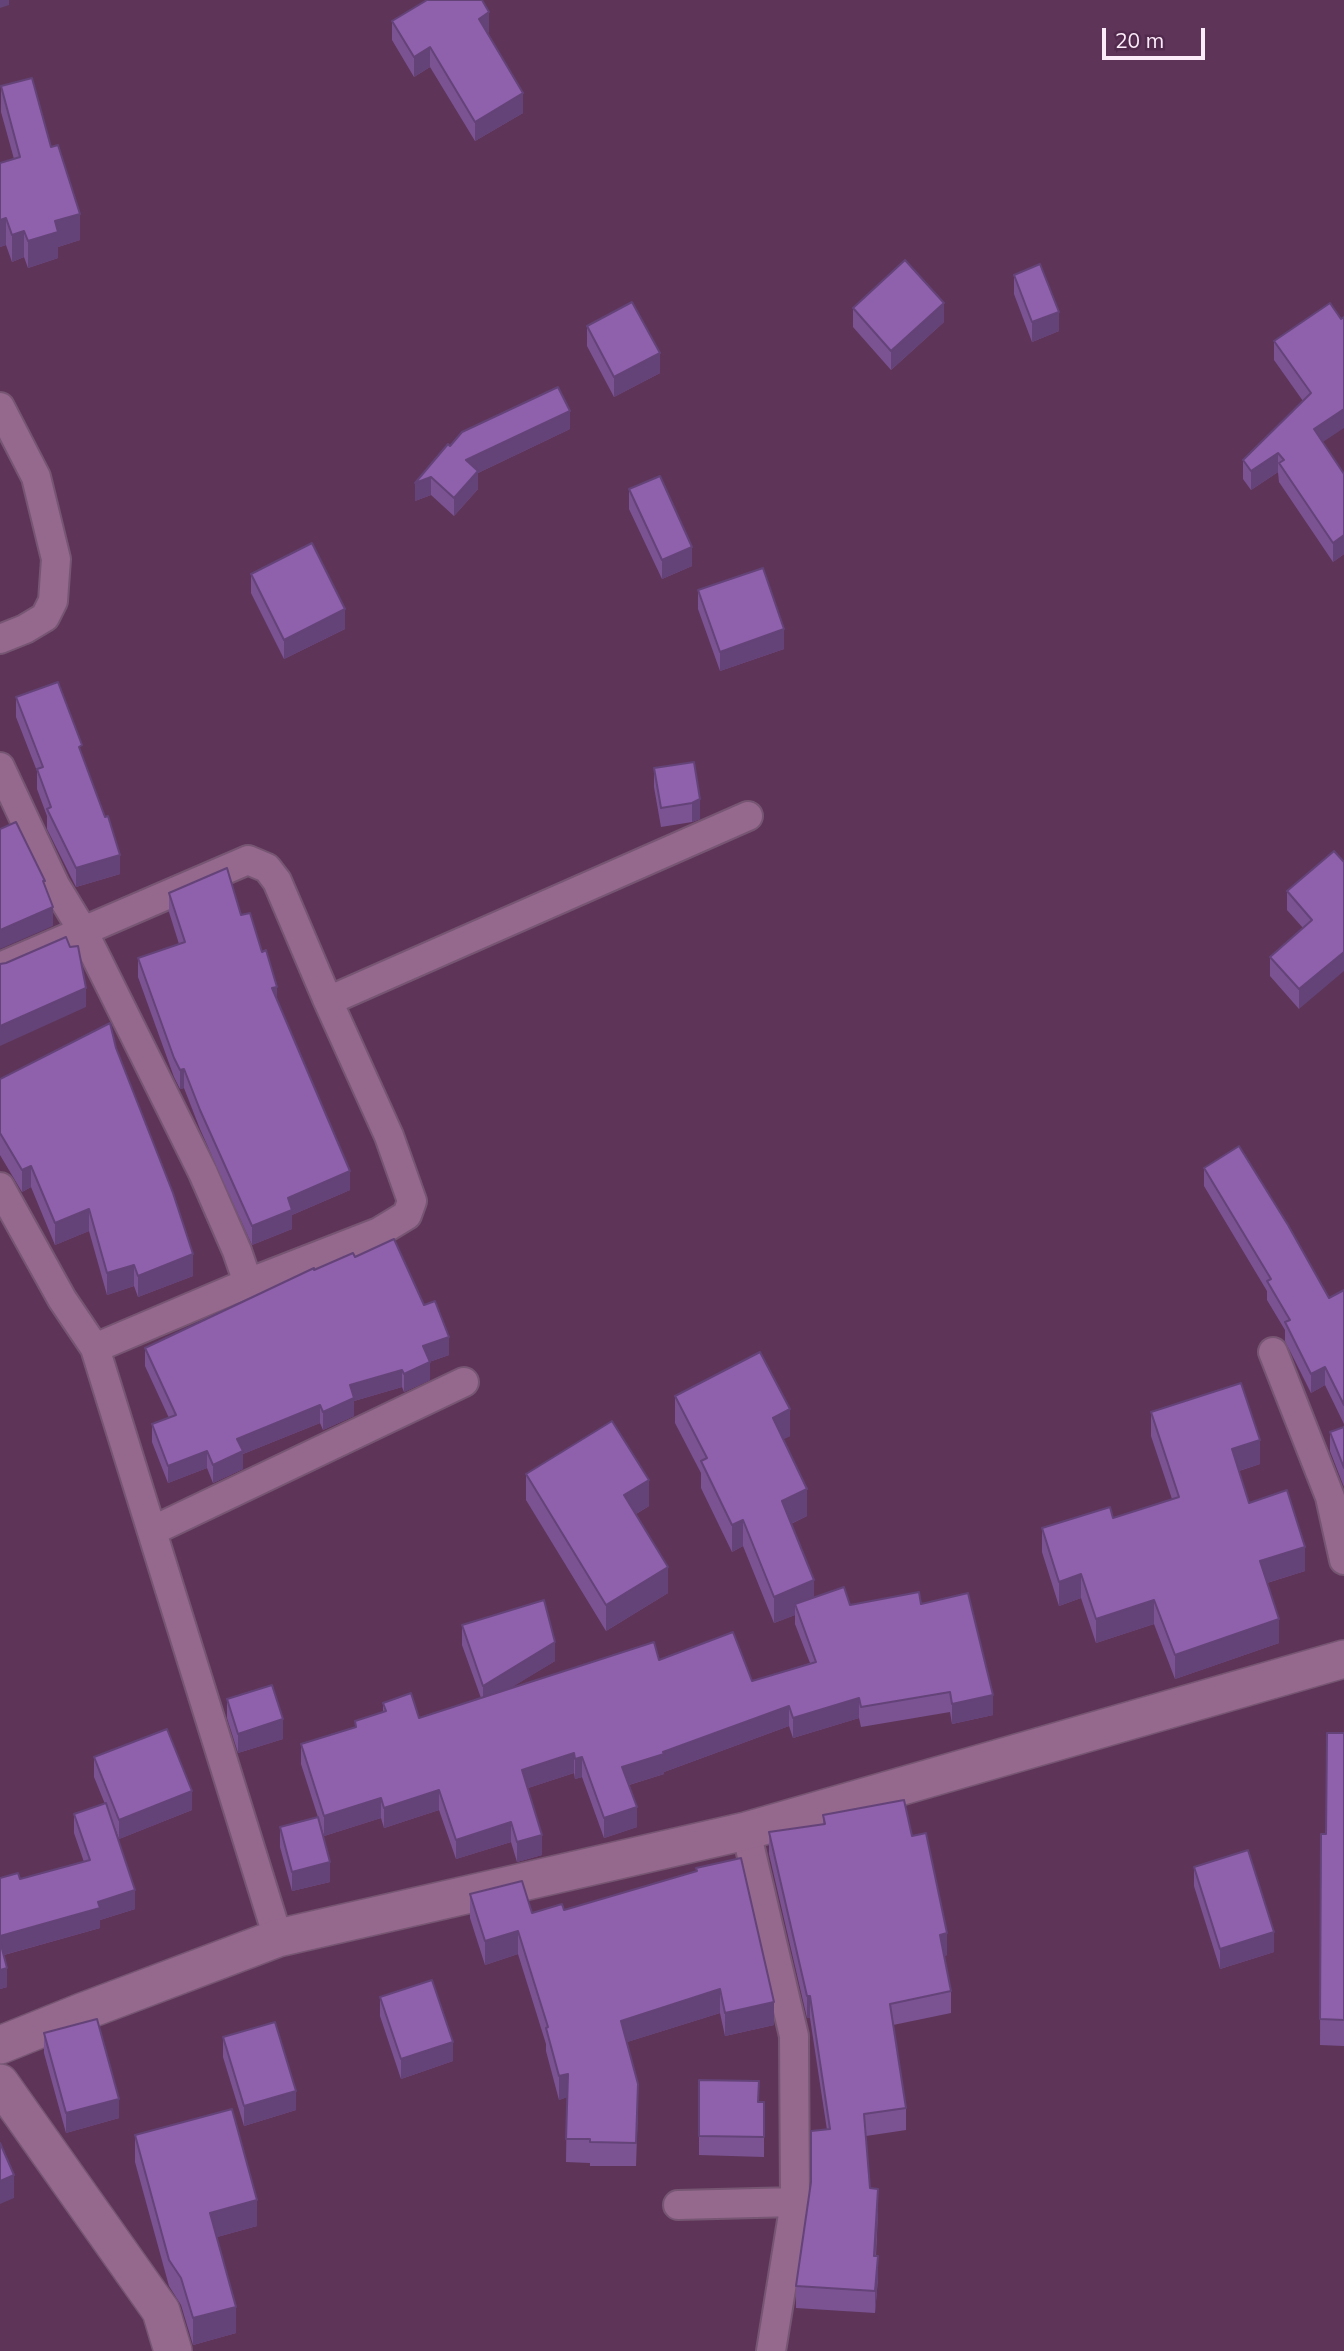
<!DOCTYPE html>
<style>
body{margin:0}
#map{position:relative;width:1344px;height:2351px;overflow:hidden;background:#5e3558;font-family:Mulish,sans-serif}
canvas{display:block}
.scale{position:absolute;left:1102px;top:28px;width:103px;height:32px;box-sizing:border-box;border:4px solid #fcecf9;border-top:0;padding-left:9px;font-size:21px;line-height:24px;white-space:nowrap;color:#fcecf9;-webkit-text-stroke:5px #522a4d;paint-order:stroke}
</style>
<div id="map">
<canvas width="1344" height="2351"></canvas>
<div class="scale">20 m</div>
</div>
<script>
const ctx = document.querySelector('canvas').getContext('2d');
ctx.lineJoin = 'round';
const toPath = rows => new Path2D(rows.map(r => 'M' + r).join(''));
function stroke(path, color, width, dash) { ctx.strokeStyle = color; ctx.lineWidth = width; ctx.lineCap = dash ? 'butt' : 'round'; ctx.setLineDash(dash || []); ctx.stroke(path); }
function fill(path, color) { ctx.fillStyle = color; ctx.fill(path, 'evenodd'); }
const minor = toPath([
 [0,407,36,477,56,559,53,601,45,617,25,629,0,639],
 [0,767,55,885,83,931,203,1173,237,1251,248,1283,95,1348],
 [0,967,248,860,267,868,277,881,328,1001,389,1136,412,1201,407,1215,379,1232,248,1283],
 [328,1001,748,816],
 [0,1187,62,1299,95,1348,278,1938],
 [1273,1352,1330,1497,1344,1560],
 [152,1531,464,1382],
 [746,1831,794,2036,795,2202,771,2351],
 [678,2205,795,2202]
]);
const tertiary = toPath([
 [0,2045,82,2012,278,1938,746,1831,1344,1659],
 [0,2083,161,2311,173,2351]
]);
stroke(minor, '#765672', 32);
stroke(tertiary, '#765672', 40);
stroke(minor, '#95688e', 28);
stroke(tertiary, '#95688e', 37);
fill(toPath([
 [392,21,489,32,487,33,523,113,475,141,430,67,414,77,392,40],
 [1,86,51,147,80,240,58,247,58,258,28,268,24,257,12,262,6,245,0,247,14,159,1,112],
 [1014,275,1059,331,1032,342,1014,294],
 [1330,303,1323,442,1344,474,1344,554,1333,562,1279,482,1278,472,1251,490,1243,479,1243,460,1303,401,1274,360,1274,341],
 [853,308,944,322,891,370,853,327],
 [587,326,660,373,614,397,587,346],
 [570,429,478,473,478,489,454,516,431,495,415,501,450,446],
 [629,489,692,566,662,579,629,509],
 [251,574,345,629,284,659,251,593],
 [698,590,784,649,720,671,698,609],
 [16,697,82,755,120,874,76,887,47,829,47,816,37,789,37,771,16,717],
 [694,762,700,819,692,822,661,827,654,787,654,768],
 [1334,851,1299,1009,1270,976,1270,957,1303,928,1287,910,1287,891],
 [169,893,241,915,277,1001,350,1190,292,1215,292,1229,252,1245,200,1129,184,1088,180,1089,174,1077,138,977,138,958,179,944,169,912],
 [116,1048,193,1276,138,1297,134,1286,107,1295,89,1231,55,1245,31,1187,22,1192,0,1155,0,1079],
 [1204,1168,1329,1298,1344,1290,1344,1424,1325,1385,1311,1393,1285,1341,1285,1330,1267,1300,1267,1291,1204,1186],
 [355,1257,424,1305,449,1355,429,1362,430,1380,404,1392,402,1387,354,1401,354,1416,323,1430,320,1423,243,1454,243,1469,213,1483,207,1468,168,1483,152,1442,152,1424,169,1418,145,1366,145,1348,314,1270],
 [675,1396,790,1436,783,1439,807,1516,791,1524,814,1597,850,1605,921,1604,993,1715,952,1724,950,1712,861,1727,859,1718,793,1738,789,1726,664,1772,664,1774,629,1785,637,1827,604,1838,582,1777,575,1779,574,1773,528,1788,542,1855,517,1862,511,1842,456,1859,439,1810,384,1828,381,1818,324,1836,301,1764,301,1744,355,1727,355,1721,383,1712,383,1703,419,1718,481,1698,462,1645,462,1625,555,1661,510,1688,659,1660,752,1681,810,1663,795,1624,795,1615,774,1623,743,1546,732,1552,701,1488,701,1473,675,1423],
 [1151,1412,1260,1464,1239,1471,1249,1503,1305,1571,1267,1583,1279,1643,1175,1679,1154,1624,1096,1643,1081,1598,1059,1606,1042,1552,1042,1528,1113,1518,1172,1499,1151,1436],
 [1344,1427,1344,1487,1330,1451,1330,1432],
 [526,1474,649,1506,636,1514,668,1593,606,1631,526,1500],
 [227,1699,283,1739,238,1753,227,1718],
 [1344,1733,1344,2046,1320,2045,1321,1834,1326,1834],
 [94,1757,192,1810,119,1839,114,1825,135,1909,100,1920,100,1928,4,1955,7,1987,0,1989,0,1878,20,1879,84,1862,74,1833,74,1814,105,1804,94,1777],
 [823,1815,912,1836,947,1955,944,1956,951,1991,951,2013,893,2025,906,2108,906,2130,866,2136,870,2188,878,2211,876,2256,878,2278,875,2313,796,2308,796,2286,827,2130,810,2018,807,2018,769,1854,769,1832,823,1825],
 [280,1827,330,1882,292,1891,280,1847],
 [1194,1867,1274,1952,1220,1969,1194,1886],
 [696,1868,774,2025,725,2036,720,2013,627,2042,638,2107,636,2166,590,2166,590,2163,566,2162,567,2097,559,2100,546,2051,546,2044,518,1954,485,1965,470,1918,470,1894,532,1913,564,1910,696,1871],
 [380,1997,453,2061,401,2079,380,2016],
 [44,2033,119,2118,66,2133,44,2053],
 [223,2037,296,2110,244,2126,223,2057],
 [699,2080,759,2102,764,2102,764,2157,699,2155],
 [135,2135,257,2226,217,2237,236,2333,193,2345,181,2305,169,2286,135,2162]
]), '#7b5393');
fill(toPath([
 [0,0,9,0,9,5,0,8],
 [489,12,489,32,479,38,479,19],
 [430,47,430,67,414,77,414,57],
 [523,93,523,113,475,141,475,122],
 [80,214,80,240,58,247,58,258,28,268,28,241,55,221],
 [6,218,6,245,0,247,0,220],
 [24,231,24,257,12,262,12,235],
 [944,303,944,322,891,370,891,351],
 [1059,312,1059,331,1032,342,1032,322],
 [660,353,660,373,614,397,614,377],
 [1344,409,1344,428,1314,448,1314,429],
 [570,411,570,429,478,473,478,489,454,516,454,498,466,460],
 [1278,453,1278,472,1251,490,1251,471],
 [431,477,431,495,415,501,415,483],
 [1344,535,1344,554,1333,562,1333,543],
 [692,547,692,566,662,579,662,560],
 [345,609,345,629,284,659,284,640],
 [784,629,784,649,720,671,720,652],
 [700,799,700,819,692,822,692,803],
 [120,855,120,874,76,887,76,868],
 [53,907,53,926,0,949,0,930],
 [1344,952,1344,971,1299,1009,1299,989],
 [277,987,277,1006,272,988],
 [86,988,86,1007,0,1046,0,1026],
 [184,1069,184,1088,180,1089,180,1070],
 [31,1166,31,1187,22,1192,22,1170],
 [350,1171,350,1190,292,1215,292,1229,252,1245,252,1226,288,1198],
 [89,1209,89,1231,55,1245,55,1223],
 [193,1254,193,1276,138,1297,138,1276],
 [134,1265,134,1286,107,1295,107,1273],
 [449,1337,449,1355,423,1364,423,1346],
 [430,1362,430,1380,404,1392,404,1374],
 [1325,1367,1325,1385,1311,1393,1311,1374],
 [402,1370,402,1387,354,1401,354,1416,323,1430,323,1412,350,1385],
 [320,1405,320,1423,243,1454,243,1469,213,1483,213,1465,237,1439],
 [790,1409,790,1436,773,1445,773,1418],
 [1260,1440,1260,1464,1232,1473,1232,1449],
 [207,1451,207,1468,168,1483,168,1466],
 [649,1480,649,1506,624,1521,624,1495],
 [807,1489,807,1516,782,1528,782,1501],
 [743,1520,743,1546,732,1552,732,1525],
 [1305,1547,1305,1571,1260,1585,1260,1561],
 [668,1567,668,1593,606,1631,606,1605],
 [1081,1574,1081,1598,1059,1606,1059,1582],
 [814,1580,814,1607,795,1604,795,1615,774,1623,774,1597],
 [1154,1600,1154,1624,1096,1643,1096,1619],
 [1279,1619,1279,1643,1175,1679,1175,1655],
 [555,1642,555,1661,483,1705,483,1686],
 [993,1695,993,1715,952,1724,952,1704],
 [859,1698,859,1718,793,1738,793,1718],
 [789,1706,789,1726,664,1772,664,1774,622,1787,622,1767],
 [283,1719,283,1739,238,1753,238,1734],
 [574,1753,574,1773,522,1790,522,1770],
 [582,1757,582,1777,575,1779,575,1759],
 [439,1790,439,1810,384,1828,384,1808],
 [192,1791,192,1810,119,1839,119,1820],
 [381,1798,381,1818,324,1836,324,1816],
 [637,1807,637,1827,604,1838,604,1818],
 [511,1822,511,1842,456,1859,456,1840],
 [542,1835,542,1855,517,1862,517,1842],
 [330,1862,330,1882,292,1891,292,1872],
 [135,1890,135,1909,100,1920,100,1928,0,1956,0,1936],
 [518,1931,518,1954,485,1965,485,1941],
 [1274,1932,1274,1952,1220,1969,1220,1949],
 [947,1933,947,1955,940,1957,940,1935],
 [7,1968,7,1987,0,1989,0,1970],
 [720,1989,720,2013,621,2044,621,2021],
 [807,1996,810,1996,810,2018,807,2018],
 [774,2002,774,2025,725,2036,725,2013],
 [453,2042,453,2061,401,2079,401,2059],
 [568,2074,568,2097,559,2100,559,2076],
 [296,2091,296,2110,244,2126,244,2106],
 [119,2099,119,2118,66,2133,66,2113],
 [14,2175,14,2198,0,2204,0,2181],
 [878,2189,878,2211,874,2278,874,2256],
 [257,2200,257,2226,210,2239,210,2213],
 [878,2256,878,2278,875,2313,875,2291],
 [236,2307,236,2333,193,2345,193,2318]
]), '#644378');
const building = toPath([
 [427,0,482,0,489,12,479,19,523,93,475,122,430,47,414,57,392,21,427,0],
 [32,78,51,147,58,145,80,214,55,221,58,232,28,241,24,231,12,235,6,218,0,220,0,163,20,157,1,86,32,78],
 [905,260,944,303,891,351,853,308,905,260],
 [1040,264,1059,312,1032,322,1014,275,1040,264],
 [632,302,660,353,614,377,587,326,632,302],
 [1330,303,1341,319,1344,317,1344,409,1314,429,1344,474,1344,535,1333,543,1279,463,1284,460,1278,453,1251,471,1243,460,1311,393,1274,341,1330,303],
 [558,387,570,411,466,460,478,471,454,498,431,477,415,483,448,444,450,446,462,432,558,387],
 [660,476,692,547,662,560,629,489,660,476],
 [312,543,345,609,284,640,251,574,312,543],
 [763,568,784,629,720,652,698,590,763,568],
 [58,682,82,745,79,747,105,817,108,816,120,855,76,868,47,809,51,807,37,769,43,767,16,697,58,682],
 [694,762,700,799,692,803,661,808,654,768,694,762],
 [16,822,45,881,43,881,53,907,0,930,0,829,16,822],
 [1334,851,1344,862,1344,952,1299,989,1270,957,1312,920,1287,891,1334,851],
 [227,868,241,915,250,913,262,952,266,950,277,987,272,988,350,1171,288,1198,292,1210,252,1226,200,1110,184,1069,180,1070,174,1058,138,958,185,942,169,893,227,868],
 [66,937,70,947,78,946,86,988,0,1026,0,964,6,963,66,937],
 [110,1023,116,1048,173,1193,193,1254,138,1276,134,1265,107,1273,89,1209,55,1223,31,1166,22,1170,0,1133,0,1079,110,1023],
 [1239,1146,1288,1225,1329,1298,1344,1290,1344,1405,1325,1367,1311,1374,1285,1322,1290,1320,1267,1281,1271,1279,1204,1168,1239,1146],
 [394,1239,424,1305,435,1301,449,1337,423,1346,430,1362,404,1374,402,1370,350,1385,354,1398,323,1412,320,1405,237,1439,243,1451,213,1465,207,1451,168,1466,152,1424,176,1415,145,1348,314,1268,314,1270,353,1253,355,1257,394,1239],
 [760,1352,790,1409,773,1418,807,1489,782,1501,814,1580,774,1597,743,1520,732,1525,701,1461,707,1458,675,1396,760,1352],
 [1241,1383,1260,1440,1232,1449,1249,1503,1287,1490,1305,1547,1260,1561,1279,1619,1175,1655,1154,1600,1096,1619,1081,1574,1059,1582,1042,1528,1110,1507,1113,1518,1179,1497,1151,1412,1241,1383],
 [612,1421,649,1480,624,1495,668,1567,606,1605,526,1474,612,1421],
 [1344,1427,1344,1468,1330,1432,1344,1427],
 [844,1587,850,1605,919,1592,921,1604,968,1593,993,1695,952,1704,950,1692,861,1707,859,1698,793,1718,789,1706,663,1752,664,1754,622,1767,637,1807,604,1818,582,1757,575,1759,574,1753,522,1770,542,1835,517,1842,511,1822,456,1840,439,1790,384,1808,381,1798,324,1816,301,1744,356,1727,355,1721,386,1711,383,1703,411,1693,419,1718,654,1642,659,1660,733,1632,752,1681,816,1662,795,1604,844,1587],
 [544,1600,555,1642,483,1686,462,1625,544,1600],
 [272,1685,283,1719,238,1734,227,1699,272,1685],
 [167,1729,192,1791,119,1820,94,1757,167,1729],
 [1327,1733,1344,1733,1344,2020,1320,2019,1321,1834,1326,1834,1327,1733],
 [904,1800,912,1836,926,1833,947,1933,940,1935,951,1991,890,2004,906,2108,864,2114,870,2188,878,2189,874,2256,878,2256,875,2291,796,2286,811,2182,811,2131,830,2129,810,1996,807,1996,769,1832,825,1824,823,1815,904,1800],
 [106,1803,135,1890,98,1902,100,1908,0,1936,0,1878,18,1873,20,1879,90,1860,74,1814,106,1803],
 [318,1817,330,1862,292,1872,280,1827,318,1817],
 [1248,1850,1274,1932,1220,1949,1194,1867,1248,1850],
 [741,1858,774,2002,725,2013,720,1989,621,2021,638,2084,636,2143,590,2142,590,2139,566,2139,568,2074,559,2076,546,2028,548,2027,518,1931,485,1941,470,1894,522,1881,532,1913,562,1904,564,1910,697,1871,696,1868,741,1858],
 [0,1941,7,1968,0,1970,0,1941],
 [432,1980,453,2042,401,2059,380,1997,432,1980],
 [97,2019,119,2099,66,2113,44,2033,97,2019],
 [275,2022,296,2091,244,2106,223,2037,275,2022],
 [699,2080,759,2081,758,2102,764,2102,764,2137,699,2136,699,2080],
 [232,2109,257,2200,210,2213,236,2307,193,2318,181,2278,169,2260,135,2135,232,2109],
 [0,2143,14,2175,0,2181,0,2143]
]);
fill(building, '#8f60ab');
stroke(building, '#644378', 2);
</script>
